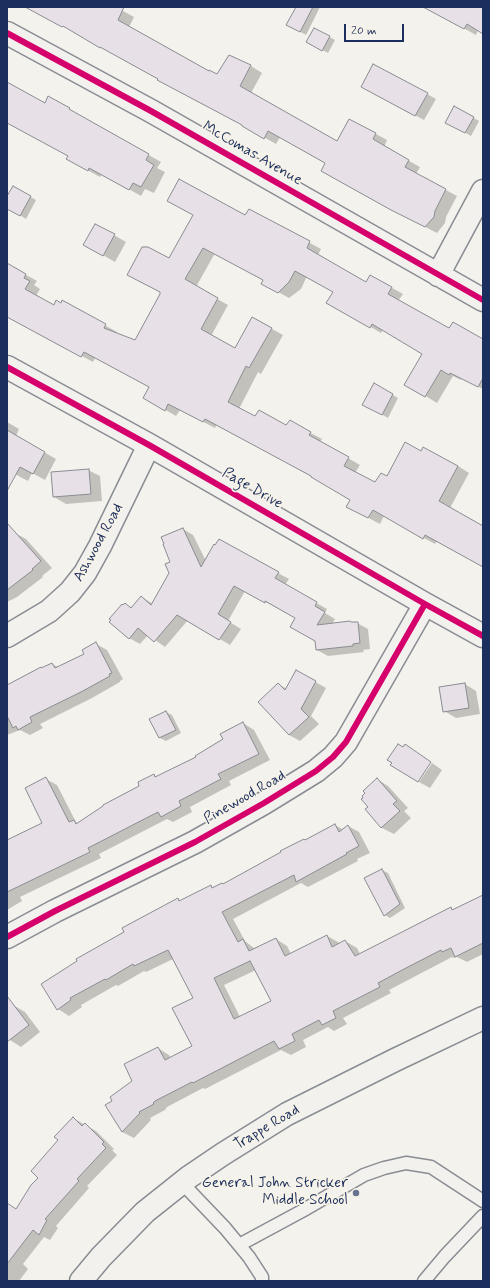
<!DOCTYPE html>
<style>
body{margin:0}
#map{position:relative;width:490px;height:1288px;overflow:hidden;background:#f4f2ec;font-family:Mynerve,sans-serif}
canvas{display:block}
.frame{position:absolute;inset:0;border:8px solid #1b2f5e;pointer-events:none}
.scale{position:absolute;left:344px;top:24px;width:60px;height:18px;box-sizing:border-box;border:2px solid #1b2f5e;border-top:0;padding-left:5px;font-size:12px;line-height:14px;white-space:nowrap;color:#1b2f5e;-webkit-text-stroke:3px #f7f3e8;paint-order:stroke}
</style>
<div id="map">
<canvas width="490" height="1288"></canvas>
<div class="frame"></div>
<div class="scale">20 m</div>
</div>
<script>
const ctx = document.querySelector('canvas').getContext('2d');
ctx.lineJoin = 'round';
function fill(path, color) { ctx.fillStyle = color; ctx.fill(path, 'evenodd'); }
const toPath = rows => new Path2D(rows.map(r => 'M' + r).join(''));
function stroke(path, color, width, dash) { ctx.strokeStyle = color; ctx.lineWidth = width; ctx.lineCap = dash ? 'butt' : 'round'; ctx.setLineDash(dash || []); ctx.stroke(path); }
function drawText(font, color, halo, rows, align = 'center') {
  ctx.font = font + ' Mynerve,sans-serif'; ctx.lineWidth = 3.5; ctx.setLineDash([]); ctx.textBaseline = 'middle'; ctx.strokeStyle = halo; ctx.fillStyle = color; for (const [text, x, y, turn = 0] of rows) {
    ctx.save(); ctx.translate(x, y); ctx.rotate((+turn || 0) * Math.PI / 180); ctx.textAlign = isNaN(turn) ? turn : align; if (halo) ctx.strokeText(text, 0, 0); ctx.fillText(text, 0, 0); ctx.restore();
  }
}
fill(toPath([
 [27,7,116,7,134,17,129,27,209,72,218,76,229,56,251,66,262,73,251,93,338,142,349,121,376,134,387,140,384,147,420,167,416,174,457,196,446,217,445,223,437,233,404,216,327,163,280,137,276,144,159,78],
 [297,7,320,7,306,35,293,28],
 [425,7,483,7,483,33,478,30,476,35],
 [315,29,335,40,328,53,307,42],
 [7,84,45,104,49,97,81,116,81,117,161,162,157,168,165,172,154,193,145,189,141,196,102,174,100,177,67,159,69,156,7,122],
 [371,92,427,94,436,99,424,120],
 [455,107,479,121,471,136,447,122],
 [13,187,36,200,26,219,7,207,7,198],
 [250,210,321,249,318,255,367,283,371,276,403,294,398,301,450,329,483,340,483,389,462,378,461,380,453,376,437,403,406,384,424,354,383,330,381,333,328,302,334,292,307,276,301,289,289,298,262,283,264,280,215,253,196,287,228,305,211,336,235,349,252,318,283,335,261,374,258,372,239,409,256,418,286,426,290,422,322,439,320,442,360,465,355,473,375,483,387,478,422,452,458,466,469,473,450,508,483,539,483,567,437,541,435,544,384,516,380,524,359,513,351,499,312,476,217,424,215,428,180,410,176,416,145,398,151,387,95,358,93,362,7,316,7,268,12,267,37,281,34,285,40,289,36,296,54,306,61,304,63,302,117,332,116,333,136,341,161,294,161,292,129,274,144,246,169,260,246,217],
 [114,235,126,242,115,262,84,244],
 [374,384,398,398,388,418,363,404],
 [7,422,19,429,16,436,56,459,45,480,32,473,28,481,7,470],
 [88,470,100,476,102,501,66,504,54,497],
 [183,529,193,535,206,561,278,573,289,579,285,585,327,609,325,613,335,619,332,624,357,623,368,629,370,649,363,650,364,652,328,656,317,650,316,641,296,618,245,591,228,621,241,629,230,645,188,620,165,647,148,635,140,644,129,638,124,606,125,604,133,608,142,597,153,604,170,573,171,562],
 [15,533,26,539,52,568,42,576,43,577,17,597,7,602,7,534],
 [96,644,107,650,123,679,120,681,120,682,92,698,40,724,43,728,30,735,20,730,7,735,7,686,41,668,42,669,52,664,58,667,85,654],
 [296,671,326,688,311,716,319,724,300,741,289,735,259,702,278,684,287,689],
 [465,684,476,691,480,714,456,718,444,711],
 [166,712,172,715,181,733,166,741,160,738,151,720],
 [243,723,254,730,270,760,229,781,231,785,190,807,192,812,173,822,167,819,99,854,101,858,20,897,22,901,7,910,7,844,44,824,46,779,57,785,76,822,78,823,141,786,154,775,157,777,197,758,225,740],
 [432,763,442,770,430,788,419,782],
 [377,779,388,786,408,808,404,811,411,818,394,834,382,828,366,809,369,807,365,798],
 [335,825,344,830,348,826,359,832,370,853,357,859,358,861,308,887,301,883,233,919,245,941,255,949,276,939,287,946,291,954,327,936,338,942,339,944,345,941,357,948,360,954,450,908,454,910,483,896,483,954,467,962,457,957,454,958,452,957,389,990,391,993,343,1018,347,1024,334,1031,328,1027,303,1040,306,1047,291,1055,281,1050,205,1089,203,1088,167,1107,165,1110,150,1118,151,1120,134,1138,122,1132,134,1081,158,1048,169,1055,171,1058,193,1046,194,998,173,959,146,972,144,971,118,986,116,985,81,1005,82,1007,69,1016,58,1009,126,933,178,899,181,901,210,886,214,888,223,885],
 [256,970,272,1001,240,1017,224,985],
 [382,870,388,873,405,908,390,918,385,915],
 [13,1005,25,1012,40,1032,21,1047,10,1040,7,1036,7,1010],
 [73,1118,96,1131,114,1149,112,1150,117,1155,87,1186,89,1188,56,1226,58,1228,50,1240,44,1237,23,1264,28,1269,19,1281,7,1281,7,1210,17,1210,40,1178,46,1163]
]), '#0003');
const building = toPath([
 [25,7,124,7,118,20,209,71,209,70,217,74,229,55,251,65,240,86,337,141,349,119,376,133,373,139,409,160,405,167,446,189,435,211,434,217,425,227,391,210,321,171,325,163,268,131,264,139,242,126,242,125,157,80,158,79,100,47,100,48,63,26,62,27,25,7],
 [296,7,313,7,300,32,286,25,296,7],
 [423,7,483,7,483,34,467,24,464,29,423,7],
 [314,28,330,36,322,51,306,42,314,28],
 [373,64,428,93,415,116,361,87,373,64],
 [7,82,45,103,48,96,70,108,69,109,149,154,146,160,154,165,141,187,133,183,129,190,89,168,88,171,66,159,68,156,7,123,7,82],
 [454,106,474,117,465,133,445,123,454,106],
 [179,179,245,215,249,209,310,241,307,248,366,282,370,275,392,287,388,294,449,328,453,322,483,339,483,378,478,387,450,373,449,375,441,370,425,397,404,385,422,354,372,324,370,328,326,303,333,292,295,271,289,282,278,293,261,284,263,280,203,248,185,279,218,298,201,329,235,348,252,317,272,328,249,368,246,366,228,402,255,416,259,410,286,425,290,420,311,432,309,435,349,457,344,466,375,482,381,473,387,476,405,442,421,451,423,447,458,466,439,501,483,526,483,567,425,535,423,539,373,510,368,518,346,507,350,500,311,477,311,476,205,419,203,422,168,404,165,411,143,398,149,387,84,352,81,357,7,317,7,263,26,274,24,278,30,281,25,289,54,305,56,300,61,303,62,300,106,324,104,328,135,340,160,294,160,292,127,275,142,247,148,247,169,258,193,215,167,201,179,179],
 [13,186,31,196,20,216,7,209,7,196,13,186],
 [95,224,115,234,103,256,83,245,95,224],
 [374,383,393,394,382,415,362,405,374,383],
 [7,430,45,452,33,474,20,467,7,491,7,430],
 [89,469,91,494,53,497,51,472,89,469],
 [7,523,41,561,32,569,33,570,7,590,7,523],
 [183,528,201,567,214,544,215,545,219,539,279,572,275,578,317,602,315,606,325,612,317,625,350,621,351,622,358,622,360,643,353,644,353,646,316,650,315,641,290,627,295,618,265,601,265,603,234,586,218,614,231,622,219,640,177,615,154,642,138,628,129,639,109,622,111,620,109,619,122,604,123,605,125,603,131,608,141,596,151,605,169,573,165,564,170,562,163,544,164,544,161,537,183,528],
 [96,642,112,673,109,674,110,676,81,692,30,717,32,722,18,730,16,726,13,728,7,716,7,685,41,667,41,668,52,663,55,668,84,654,82,650,96,642],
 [296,670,316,681,301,709,309,717,289,735,258,702,278,683,285,690,296,670],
 [465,683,469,708,443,712,439,687,465,683],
 [166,711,176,730,159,738,149,719,166,711],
 [243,722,259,754,218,774,221,779,179,801,181,806,161,817,158,812,88,848,90,852,7,892,7,840,42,823,25,788,46,777,69,822,74,820,76,824,103,806,103,805,139,786,138,782,154,774,155,777,196,757,195,756,223,739,220,734,243,722],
 [398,744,403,747,405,744,431,762,418,782,390,765,392,763,387,760,398,744],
 [377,778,397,801,393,804,400,811,381,828,365,809,368,807,361,799,363,798,362,796,365,793,363,791,377,778],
 [335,824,339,832,348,825,359,846,346,853,347,854,296,882,294,875,222,912,238,942,243,939,249,951,276,938,285,956,327,935,332,947,345,940,355,956,451,907,452,910,483,895,483,943,455,957,451,948,442,952,441,950,406,968,378,983,380,987,333,1011,336,1018,322,1025,319,1020,292,1034,295,1041,279,1049,274,1041,193,1083,192,1082,155,1101,153,1103,154,1104,139,1112,140,1113,122,1132,105,1105,112,1101,110,1097,132,1081,124,1064,158,1047,165,1060,192,1046,172,1008,193,998,168,950,134,966,133,964,106,980,105,979,70,998,71,1000,57,1010,41,984,77,961,76,959,124,932,122,928,178,898,179,901,211,885,212,888,222,883,223,884,281,852,280,851,304,839,305,840,335,824],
 [250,961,271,1001,234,1019,214,978,250,961],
 [382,869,400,904,384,916,364,878,382,869],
 [7,996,29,1025,7,1042,7,996],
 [73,1117,82,1126,85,1123,104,1142,102,1144,106,1148,77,1179,79,1181,45,1219,47,1220,39,1235,33,1230,7,1264,7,1203,16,1209,31,1185,38,1178,31,1171,58,1140,54,1137,73,1117]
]);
fill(building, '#e7e0e6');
stroke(building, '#898c92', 1);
const lane = toPath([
 [182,1183,225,1228,249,1257,262,1277,262,1281],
 [239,1245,302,1211,364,1175,384,1168,406,1163,431,1167,483,1201],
 [424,1281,445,1256,483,1216]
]);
const street = toPath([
 [7,33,151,111,483,300],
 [438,275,483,191],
 [7,367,149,445,425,604,483,636],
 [7,636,49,611,70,592,85,573,100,546,149,445],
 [7,937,55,911,195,842,264,803,316,771,333,757,346,742,425,604]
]);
const secondary = toPath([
 [81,1281,101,1257,145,1212,189,1177,223,1154,287,1114,395,1060,483,1018]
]);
stroke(lane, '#898c92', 15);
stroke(street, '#898c92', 25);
stroke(secondary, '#898c92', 25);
stroke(lane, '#f2f1ed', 12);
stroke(street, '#f2f1ed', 22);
stroke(secondary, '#f2f1ed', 22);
stroke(toPath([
 [7,33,151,111,483,300],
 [7,367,149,445,425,604,483,636],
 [7,937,55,911,195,842,264,803,316,771,333,757,346,742,425,604]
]), '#d6006c', 6);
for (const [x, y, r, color] of [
 [356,1193,4,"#677390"]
]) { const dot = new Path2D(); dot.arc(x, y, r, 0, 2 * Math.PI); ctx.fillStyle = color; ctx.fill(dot); stroke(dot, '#f7f3e8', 1.5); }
drawText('15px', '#1b2f5e', '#f7f3e8', [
 ["McComas Avenue",252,154,30],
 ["Page Drive",252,489,30],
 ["Ashwood Road",99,543,-61],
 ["Pinewood Road",245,798,-30],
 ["Trappe Road",267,1128,-31]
]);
drawText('15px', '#1b2f5e', '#f7f3e8', [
 ["General John Stricker",348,1184],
 ["Middle School",348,1201]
], 'right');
</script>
